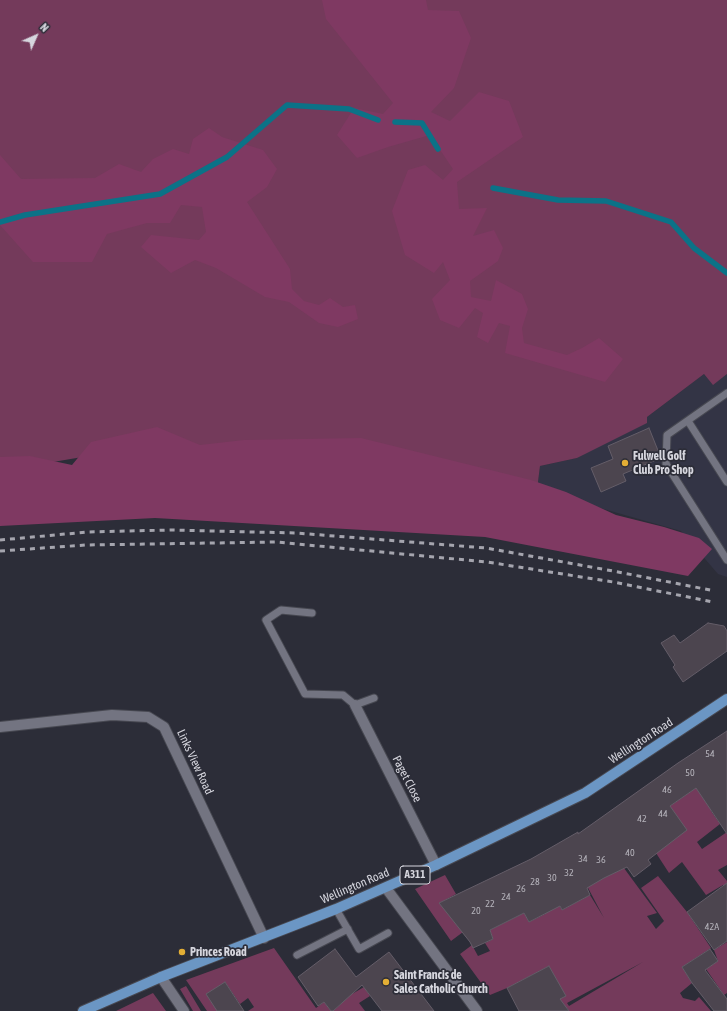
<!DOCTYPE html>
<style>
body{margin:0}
#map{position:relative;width:727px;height:1011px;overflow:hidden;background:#2c2d38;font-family:"Asap Condensed",sans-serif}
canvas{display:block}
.north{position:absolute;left:16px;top:16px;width:40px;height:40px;-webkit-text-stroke:3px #2c2d38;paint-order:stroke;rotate:45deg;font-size:11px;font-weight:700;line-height:16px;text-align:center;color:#d6d6de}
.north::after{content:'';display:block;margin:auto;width:14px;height:18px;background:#d6d6de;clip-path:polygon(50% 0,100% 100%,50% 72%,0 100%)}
</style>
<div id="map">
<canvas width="727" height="1011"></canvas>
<div class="north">N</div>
</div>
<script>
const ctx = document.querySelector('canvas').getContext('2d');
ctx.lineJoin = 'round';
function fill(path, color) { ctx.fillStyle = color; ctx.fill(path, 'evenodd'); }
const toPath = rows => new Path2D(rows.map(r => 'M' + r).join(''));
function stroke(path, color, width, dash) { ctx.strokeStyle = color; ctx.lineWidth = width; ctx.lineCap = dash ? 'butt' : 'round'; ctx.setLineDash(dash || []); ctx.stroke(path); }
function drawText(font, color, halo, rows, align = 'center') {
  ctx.font = font + ' "Asap Condensed",sans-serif'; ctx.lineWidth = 3.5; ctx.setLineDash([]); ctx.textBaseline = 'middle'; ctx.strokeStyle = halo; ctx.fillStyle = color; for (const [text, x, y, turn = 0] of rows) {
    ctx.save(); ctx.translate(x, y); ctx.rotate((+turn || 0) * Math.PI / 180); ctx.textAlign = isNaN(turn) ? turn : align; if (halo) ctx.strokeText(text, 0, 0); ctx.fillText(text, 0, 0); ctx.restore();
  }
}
fill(toPath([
 [704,374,713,384,727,374,727,577,718,574,681,531,537,490,540,466,577,458,647,417]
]), '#333445');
fill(toPath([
 [0,0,727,0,727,374,713,385,704,374,647,417,647,423,577,458,540,466,537,490,147,446,0,471],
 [727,766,727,789,711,811,720,824,697,842,702,849,727,832,727,865,718,870,727,881,727,890,723,885,706,895,682,862,669,873,656,853,670,806],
 [607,845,657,913,647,916,656,929,664,921,641,888,658,876,687,912,711,948,682,967,692,983,680,993,683,998,695,1001,699,997,711,1011,569,1011,567,1008,562,1011,549,966,507,988,490,995,460,954,472,945,478,956,490,951,485,943,493,939,490,930,524,913,529,922,545,914,554,898,562,910,590,895,604,918,587,886,614,872],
 [643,962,569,1006,567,1003],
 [445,875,456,894,440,903,463,932,451,941,415,889],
 [727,942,727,993,724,995,706,969,718,961,714,950],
 [274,948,316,1008,324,1002,331,1011,248,1011,254,1007,248,998,240,1004,225,982,221,1011,207,1011,186,980],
 [341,979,352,994,364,987,370,996,359,1003,365,1011,333,1011,342,1003,331,987],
 [186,986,201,1011,193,1011,180,989],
 [153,993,166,1011,116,1011]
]), '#743a5b');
fill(toPath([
 [322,0,426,0,428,10,459,11,471,38,454,88,431,112,450,121,479,92,509,101,523,137,457,182,459,209,487,208,473,236,494,230,503,248,498,261,470,281,471,297,491,301,496,280,522,294,528,309,522,328,524,343,567,355,582,348,599,338,623,359,605,382,505,353,510,326,499,323,488,343,477,337,483,313,475,308,459,328,440,320,432,299,450,280,443,262,434,273,405,255,392,211,408,170,425,165,443,180,453,169,430,135,388,147,357,158,337,135,354,108,383,114,393,103,326,19],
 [209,128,222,137,263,150,277,169,267,187,247,202,290,269,292,289,304,301,319,305,330,298,343,307,355,305,358,319,338,327,319,323,289,302,265,297,216,268,195,260,171,273,141,247,151,235,199,240,206,232,202,207,181,205,170,223,147,223,107,234,92,262,33,262,0,225,0,155,21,179,95,178,119,164,141,172,153,159,173,149,189,154,193,139],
 [157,427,200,445,244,440,361,438,531,480,566,492,616,515,664,527,699,538,712,549,688,576,485,537,155,518,0,526,0,457,30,456,72,465,91,442]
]), '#7f3962');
stroke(toPath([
 [395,122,422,123,438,149],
 [493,188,558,200,606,201,671,222,694,248,727,273],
 [0,222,25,215,160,194,227,157,287,105,349,109,378,120]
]), '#0b7287', 5.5);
const building = toPath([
 [649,428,661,458,623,474,626,481,601,492,591,468,613,459,608,446,649,428],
 [708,623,724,626,727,631,727,651,683,682,673,667,675,665,661,643,674,635,680,643,708,623],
 [727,731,727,834,696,788,670,806,687,830,648,860,651,864,634,877,627,867,604,878,587,888,590,895,562,910,560,906,529,922,524,913,490,930,493,939,473,948,470,942,439,903,531,859,578,832,578,834,678,763,727,731],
 [727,883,727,941,714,950,687,912,727,883],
 [335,949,356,977,389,952,434,1011,382,1011,362,985,333,1011,331,1011,324,1002,318,1006,298,977,335,949],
 [710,949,718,961,705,970,727,999,727,1011,714,1011,692,983,682,967,710,949],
 [549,966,566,996,560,999,569,1011,519,1011,507,988,549,966],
 [225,982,244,1011,217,1011,206,994,225,982]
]);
fill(building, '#4c454f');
stroke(building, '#645d68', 1);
const service = toPath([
 [727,393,667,435,666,464,727,560],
 [688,421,727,482],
 [312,613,281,610,266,620,305,694,343,695,355,705,374,698],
 [336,909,359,949,388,933],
 [297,955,348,929]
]);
const minor = toPath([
 [355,705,436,865],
 [0,727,112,715,148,717,164,727,264,938],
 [386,888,477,1011],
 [161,977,184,1011]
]);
const primary = toPath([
 [83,1011,161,977,336,909,436,865,585,793,727,699]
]);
stroke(service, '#474851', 9);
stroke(minor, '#474851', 12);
stroke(primary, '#474851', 12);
stroke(service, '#737481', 7);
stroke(minor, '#737481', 10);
stroke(primary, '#6b96c4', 10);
stroke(toPath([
 [0,540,88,532,170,530,296,533,486,548,613,571,715,591],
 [0,551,86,545,276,542,487,562,613,582,713,602]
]), '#a5a5ae', 3, [5, 5]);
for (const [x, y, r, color] of [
 [625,463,4,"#e3ae35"],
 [182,952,4,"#e3ae35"],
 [386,982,4,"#e3ae35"]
]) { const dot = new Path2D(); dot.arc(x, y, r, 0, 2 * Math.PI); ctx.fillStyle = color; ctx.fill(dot); stroke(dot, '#2c2d38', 1.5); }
drawText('10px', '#b4b2ba', null, [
 ["54",710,754],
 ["50",690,773],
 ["46",667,790],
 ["44",663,814],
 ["42",642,819],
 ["40",630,853],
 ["34",583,859],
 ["36",601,860],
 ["32",569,873],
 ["30",552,878],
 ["28",535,882],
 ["26",521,889],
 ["24",506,897],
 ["22",490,904],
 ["20",476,911],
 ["42A",712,927]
]);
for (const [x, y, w] of [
 [415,875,30]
]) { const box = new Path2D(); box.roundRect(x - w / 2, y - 9, w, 18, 3); ctx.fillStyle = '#2c2d38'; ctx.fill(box); stroke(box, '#d6d6de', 1); }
drawText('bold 11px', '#d6d6de', null, [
 ["A311",415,875]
]);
drawText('bold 12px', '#d6d6de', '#2c2d38', [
 ["Fulwell Golf",633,456],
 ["Club Pro Shop",633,470],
 ["Princes Road",190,952],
 ["Saint Francis de",394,975],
 ["Sales Catholic Church",394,989]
], 'left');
drawText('12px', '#d6d6de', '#2c2d38', [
 ["Wellington Road",641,741,-33],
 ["Links View Road",195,762,65],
 ["Paget Close",407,779,63],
 ["Wellington Road",355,886,-23]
]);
</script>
